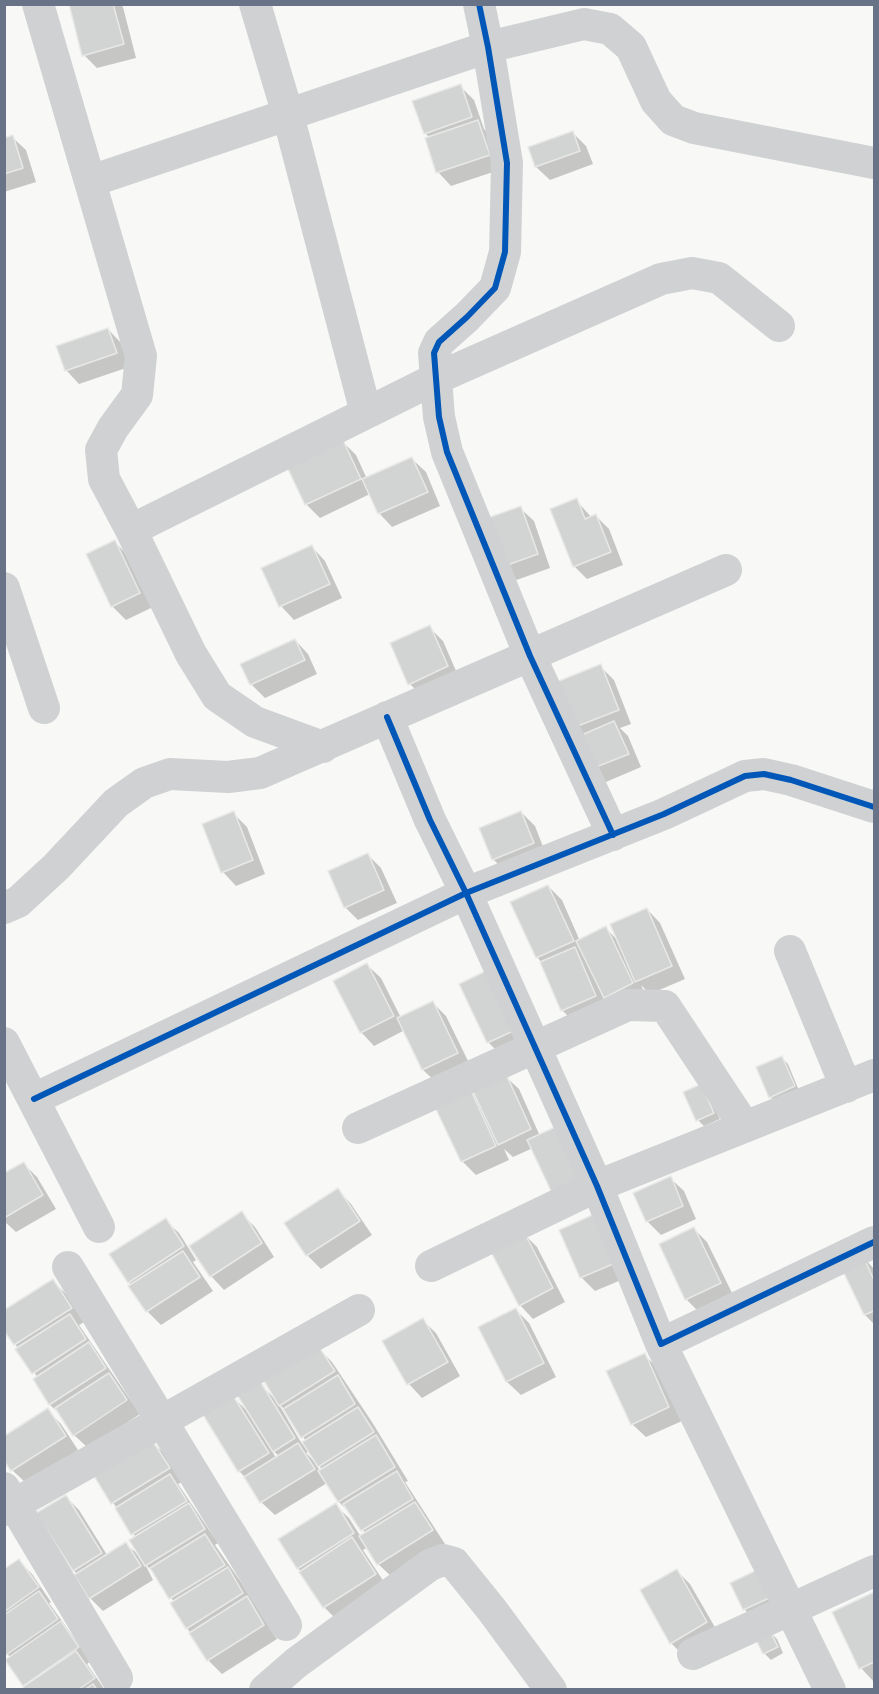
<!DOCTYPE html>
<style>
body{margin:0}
#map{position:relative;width:879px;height:1694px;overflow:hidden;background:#f8f8f7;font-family:"Roboto Condensed",sans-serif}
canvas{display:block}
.frame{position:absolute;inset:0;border:6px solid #687387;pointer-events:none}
</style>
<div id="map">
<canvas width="879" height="1694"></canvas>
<div class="frame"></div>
</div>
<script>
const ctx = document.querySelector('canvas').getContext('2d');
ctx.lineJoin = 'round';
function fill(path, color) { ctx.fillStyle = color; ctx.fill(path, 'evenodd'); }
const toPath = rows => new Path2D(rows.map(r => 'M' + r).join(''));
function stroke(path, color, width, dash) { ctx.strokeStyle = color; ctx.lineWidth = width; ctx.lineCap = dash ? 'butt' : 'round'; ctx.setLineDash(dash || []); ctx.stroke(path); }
fill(toPath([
 [70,4,120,4,123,7,136,58,97,68,84,55],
 [460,86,474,100,484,129,491,136,502,169,451,186,438,172,430,138,425,133],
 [573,133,586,146,593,164,550,180,536,167],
 [12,137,26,150,36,182,4,192,4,139],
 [108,329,121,343,129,367,79,384,66,370],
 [343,442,356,455,367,479,412,459,426,472,440,506,392,527,379,513,370,494,320,518,306,504],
 [576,500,592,518,596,516,609,529,623,565,587,579,574,566],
 [520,508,534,521,550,568,511,582,498,568],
 [115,542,128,556,153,607,126,620,112,606],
 [312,547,325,561,342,598,294,620,281,606],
 [429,627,443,641,460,680,423,697,410,684],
 [295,640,308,654,317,674,265,698,251,684],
 [600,666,614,680,631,724,620,728,628,736,641,767,606,782,592,769,568,729],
 [521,812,535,826,547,857,507,873,493,859],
 [233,813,247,827,265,874,236,886,223,872],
 [368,855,381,868,397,903,358,920,345,907],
 [548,886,562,900,580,941,606,928,619,942,647,909,660,923,685,979,650,994,641,985,646,997,618,1010,601,993,609,1010,576,1024,563,1011,542,963,537,957],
 [367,965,381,978,401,1018,433,1003,446,1016,471,1067,437,1083,423,1070,405,1030,374,1046,361,1032],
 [494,969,534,1041,502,1056,488,1042],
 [782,1058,788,1064,800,1093,777,1103,770,1097],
 [505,1076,519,1089,540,1136,533,1148,513,1157,504,1149,509,1160,476,1175,462,1161,468,1088,476,1096],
 [707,1093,720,1119,704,1126,698,1120],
 [24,1164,37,1177,56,1209,16,1232,4,1221,4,1175],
 [670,1178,684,1191,696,1219,661,1235,647,1221],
 [338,1190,351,1204,372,1235,321,1269,307,1255,286,1224],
 [241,1213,255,1227,274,1257,224,1290,211,1276],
 [599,1214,633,1275,595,1291,581,1277],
 [165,1220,179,1233,196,1260,193,1262,213,1291,161,1325,147,1311,129,1282],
 [694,1229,707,1242,734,1297,700,1313,686,1299],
 [524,1234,537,1247,565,1302,533,1319,520,1305],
 [862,1256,874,1269,874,1324,865,1315,842,1266],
 [53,1281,66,1294,84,1322,79,1325,140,1414,88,1448,74,1435,62,1416,50,1405,35,1380,38,1378,15,1344],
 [516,1310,529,1323,556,1377,521,1395,507,1382,480,1328],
 [422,1320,436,1333,460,1376,422,1398,409,1384,384,1342],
 [319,1349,332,1362,372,1422,408,1481,405,1482,445,1544,392,1577,378,1564,368,1547,363,1550,388,1588,338,1621,324,1607,298,1568,335,1505,349,1518,361,1537,366,1534,351,1514,339,1502,327,1483,275,1515,261,1502,246,1478,239,1471,232,1396,248,1412,259,1383,274,1398],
 [278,1403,285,1410,306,1441,302,1444],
 [271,1449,279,1456,276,1458],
 [309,1451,314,1461,306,1453],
 [316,1463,323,1470,320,1472],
 [644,1355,658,1368,682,1421,646,1437,632,1424],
 [47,1410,61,1424,78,1450,26,1483,12,1470],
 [152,1442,166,1455,182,1482,178,1484,218,1543,215,1545,241,1582,277,1639,222,1674,208,1660,187,1628,174,1602,155,1574,145,1564,153,1580,103,1611,90,1598,74,1570,66,1497,79,1510,107,1555,126,1544,142,1558,136,1538,96,1476],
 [19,1561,32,1574,51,1602,49,1603,91,1661,87,1664,105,1690,27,1690,11,1658,4,1650,4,1571],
 [677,1571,690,1584,720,1636,684,1656,671,1643],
 [732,1584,790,1607,758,1623,745,1610],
 [874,1593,874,1682,861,1668,834,1613],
 [770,1632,777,1639,783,1653,771,1660,764,1653]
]), '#0003');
const building = toPath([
 [69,4,113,4,124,44,82,56,69,4],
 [461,84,472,117,424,134,412,101,461,84],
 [478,120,490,155,436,173,425,138,478,120],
 [573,131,580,151,535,167,528,147,573,131],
 [13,135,23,168,4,174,4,138,13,135],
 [108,328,117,353,65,371,56,346,108,328],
 [343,440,361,479,305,505,287,467,343,440],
 [412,457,428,492,378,514,362,479,412,457],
 [577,498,585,519,596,514,611,552,573,567,550,509,577,498],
 [521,506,538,554,496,569,479,521,521,506],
 [115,540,140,593,111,607,86,554,115,540],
 [312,545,330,584,279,607,261,568,312,545],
 [430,625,448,666,408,685,390,643,430,625],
 [295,639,305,660,250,685,240,664,295,639],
 [601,664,619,710,567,730,549,685,601,664],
 [614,721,629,754,591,769,577,737,614,721],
 [234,811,253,860,221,873,202,824,234,811],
 [521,811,534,843,492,860,479,828,521,811],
 [368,853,384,890,344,908,328,871,368,853],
 [548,885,574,941,536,958,510,902,548,885],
 [647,908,672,966,635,982,610,924,647,908],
 [606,926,633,983,604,998,576,941,606,926],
 [575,947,596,996,561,1011,540,962,575,947],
 [367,963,394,1016,360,1033,333,981,367,963],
 [494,967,522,1027,487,1043,459,984,494,967],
 [433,1001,458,1053,422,1070,397,1018,433,1001],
 [782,1056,795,1086,769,1098,756,1067,782,1056],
 [506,1074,531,1129,498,1145,472,1089,506,1074],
 [701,1084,714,1113,696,1121,683,1092,701,1084],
 [469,1086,496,1146,461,1162,433,1103,469,1086],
 [566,1122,590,1176,552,1193,527,1140,566,1122],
 [24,1162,43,1195,4,1218,4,1173,24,1162],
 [671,1176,683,1206,646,1222,633,1193,671,1176],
 [338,1188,360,1221,306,1256,284,1223,338,1188],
 [242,1211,262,1243,210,1277,189,1246,242,1211],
 [599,1212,620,1261,580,1278,559,1230,599,1212],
 [166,1218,184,1246,128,1283,109,1254,166,1218],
 [694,1227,721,1283,685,1300,659,1244,694,1227],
 [524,1232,553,1288,519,1306,490,1250,524,1232],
 [183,1251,200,1277,146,1312,128,1286,183,1251],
 [862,1254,874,1280,874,1311,864,1315,840,1265,862,1254],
 [53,1279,72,1308,14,1345,4,1331,4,1310,53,1279],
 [516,1308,544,1363,506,1382,478,1327,516,1308],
 [70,1314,86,1339,32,1374,15,1349,70,1314],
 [423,1318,448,1362,407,1385,382,1341,423,1318],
 [89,1342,106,1368,49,1405,33,1379,89,1342],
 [319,1347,335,1371,279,1406,264,1381,319,1347],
 [645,1353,669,1407,631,1425,606,1371,645,1353],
 [109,1373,127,1400,73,1436,55,1408,109,1373],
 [338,1375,355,1404,301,1438,283,1409,338,1375],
 [260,1381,295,1438,273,1452,237,1395,260,1381],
 [232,1394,269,1453,238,1472,202,1413,232,1394],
 [358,1407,374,1432,318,1467,302,1442,358,1407],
 [48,1408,66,1436,11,1471,4,1461,4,1436,48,1408],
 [376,1435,395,1467,338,1502,318,1471,376,1435],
 [152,1440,170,1468,111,1504,94,1476,152,1440],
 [298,1443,315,1469,260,1503,244,1477,298,1443],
 [397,1471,413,1499,361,1531,343,1504,397,1471],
 [170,1474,187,1501,131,1535,115,1508,170,1474],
 [66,1495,102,1553,73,1571,36,1513,66,1495],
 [415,1502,433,1530,377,1565,359,1536,415,1502],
 [189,1503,205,1529,145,1566,129,1540,189,1503],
 [336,1503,354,1533,297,1569,278,1539,336,1503],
 [205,1534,225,1565,169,1599,150,1568,205,1534],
 [352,1537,376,1574,323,1608,299,1572,352,1537],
 [126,1542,141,1566,89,1599,74,1575,126,1542],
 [19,1559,39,1587,4,1612,4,1569,19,1559],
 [765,1566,778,1594,743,1610,730,1583,765,1566],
 [228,1567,243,1593,186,1629,170,1603,228,1567],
 [677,1569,707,1622,670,1644,640,1590,677,1569],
 [39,1591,58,1619,6,1655,4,1653,4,1615,39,1591],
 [874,1592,874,1662,859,1669,832,1612,874,1592],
 [247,1596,264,1625,207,1661,189,1633,247,1596],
 [61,1621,79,1647,23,1686,5,1660,61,1621],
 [770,1631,778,1647,763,1654,755,1638,770,1631],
 [76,1651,95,1678,78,1690,25,1690,23,1687,76,1651],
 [93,1684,97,1690,84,1690,93,1684]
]);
fill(building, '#d2d3d3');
stroke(building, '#e8e8e7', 1.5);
stroke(toPath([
 [38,4,141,356,137,395,113,428,101,450,104,479,131,530,191,654,217,696,255,722,323,747],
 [255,4,288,115,366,413],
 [479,4,488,47,507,163,505,252,495,288,467,317,439,342,434,353,439,417,447,452,530,656,613,835],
 [91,181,488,47,584,24,610,29,631,47,656,101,673,120,694,128,874,163],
 [131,530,437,378,661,279,692,273,719,278,779,326],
 [4,588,44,708],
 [387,717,430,820,466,893,597,1186,661,1344,874,1242],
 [4,908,18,902,56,867,116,803,144,783,170,774,228,777,260,773,726,570],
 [790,951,846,1087],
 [4,1043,99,1227],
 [34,1099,466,893,664,814,745,776,764,774,791,780,874,807],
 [358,1128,628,1005,665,1006,745,1127],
 [431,1266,597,1186,874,1075],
 [68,1267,286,1625],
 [661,1344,830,1690],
 [4,1488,117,1678],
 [4,1510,359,1310],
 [693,1654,874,1571],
 [265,1690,296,1663,430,1565,443,1560,454,1563,492,1610,551,1690]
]), '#d0d1d2', 32);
stroke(toPath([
 [479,4,488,47,507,163,505,252,495,288,467,317,439,342,434,353,439,417,447,452,530,656,613,835],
 [387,717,430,820,466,893,597,1186,661,1344,874,1242],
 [34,1099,466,893,664,814,745,776,764,774,791,780,874,807]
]), '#0057b8', 6);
</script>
